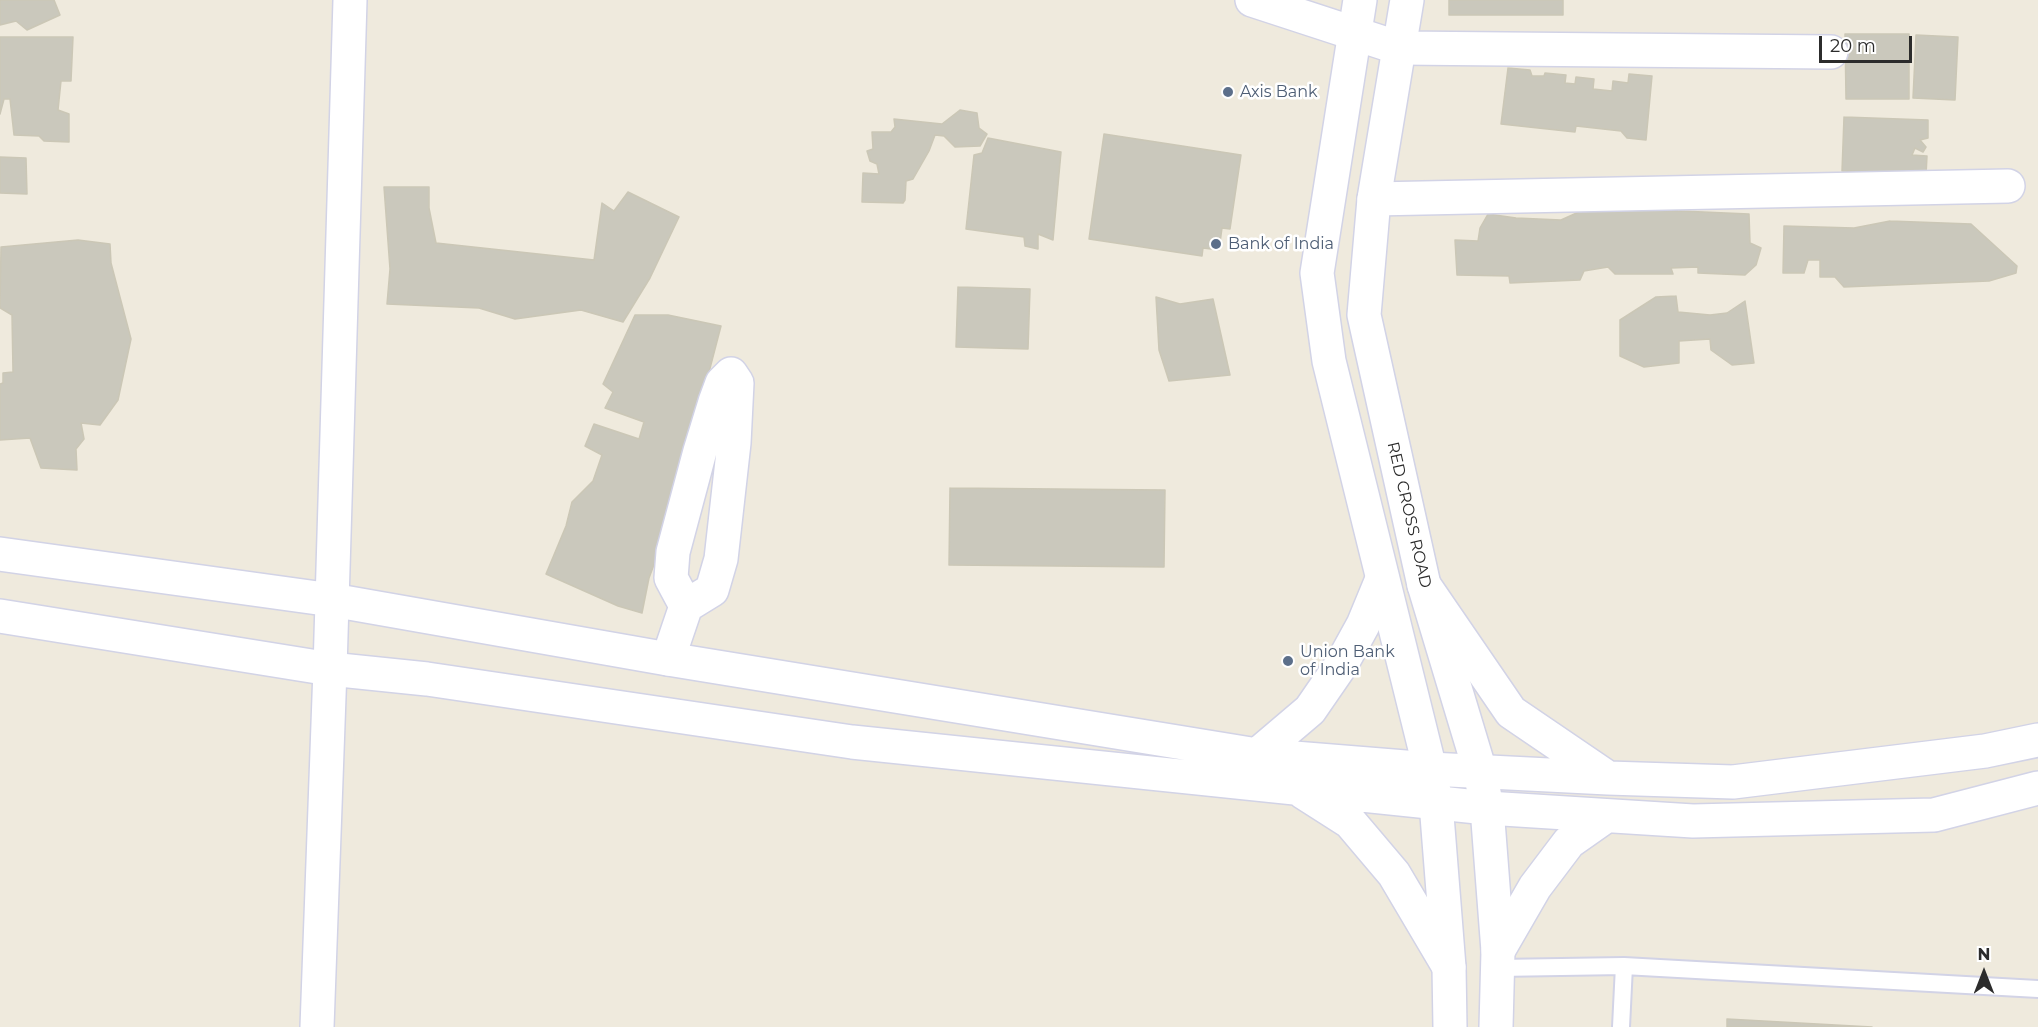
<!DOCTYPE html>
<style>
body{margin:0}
#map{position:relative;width:2038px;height:1027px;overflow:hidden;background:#efeadd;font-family:Montserrat,sans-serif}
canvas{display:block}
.north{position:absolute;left:1954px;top:943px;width:60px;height:60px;-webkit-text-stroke:4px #fff;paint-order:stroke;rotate:0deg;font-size:16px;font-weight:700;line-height:24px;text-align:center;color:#2c2c2c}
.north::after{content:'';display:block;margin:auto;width:21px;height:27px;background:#2c2c2c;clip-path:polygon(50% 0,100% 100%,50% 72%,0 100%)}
.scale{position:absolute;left:1819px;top:36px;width:93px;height:27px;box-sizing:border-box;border:3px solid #2c2c2c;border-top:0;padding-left:8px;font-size:18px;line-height:21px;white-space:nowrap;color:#2c2c2c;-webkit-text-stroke:4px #fff;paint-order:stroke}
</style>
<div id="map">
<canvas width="2038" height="1027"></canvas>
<div class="north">N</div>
<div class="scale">20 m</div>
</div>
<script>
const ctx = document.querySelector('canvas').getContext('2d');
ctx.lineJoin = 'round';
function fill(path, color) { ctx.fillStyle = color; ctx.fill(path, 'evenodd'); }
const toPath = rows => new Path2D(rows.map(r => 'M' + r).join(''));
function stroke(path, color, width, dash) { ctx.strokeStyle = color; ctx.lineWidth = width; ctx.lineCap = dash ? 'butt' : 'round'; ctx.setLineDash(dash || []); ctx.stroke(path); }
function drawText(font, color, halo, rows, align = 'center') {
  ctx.font = font + ' Montserrat,sans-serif'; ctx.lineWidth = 5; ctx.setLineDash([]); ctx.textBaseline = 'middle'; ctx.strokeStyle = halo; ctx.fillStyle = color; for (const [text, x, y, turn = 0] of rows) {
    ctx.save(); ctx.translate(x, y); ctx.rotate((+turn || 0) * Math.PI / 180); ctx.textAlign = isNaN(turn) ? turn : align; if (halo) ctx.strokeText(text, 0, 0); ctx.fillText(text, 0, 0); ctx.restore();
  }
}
const building = toPath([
 [0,0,54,0,60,15,27,30,16,21,0,25,0,0],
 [1449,0,1563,0,1563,15,1449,15,1449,0],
 [1845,34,1909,34,1909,99,1846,99,1845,34],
 [1916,35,1958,37,1955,100,1913,98,1916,35],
 [0,37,73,37,71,81,61,81,58,110,69,114,69,142,44,141,39,136,14,135,10,99,4,99,0,114,0,37],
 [1508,68,1530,70,1532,76,1544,76,1545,73,1566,75,1565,83,1575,84,1576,77,1594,79,1593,89,1612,91,1613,81,1628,83,1629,74,1652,76,1646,140,1627,138,1621,131,1576,126,1575,132,1501,124,1508,68],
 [960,110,977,113,979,128,987,134,980,146,955,147,944,136,935,135,929,151,913,179,906,181,905,200,903,203,862,202,863,173,879,174,877,164,870,161,867,151,873,149,872,132,891,132,895,127,894,119,942,124,960,110],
 [1844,117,1928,120,1928,138,1920,140,1926,147,1923,152,1915,148,1912,155,1927,156,1926,175,1842,171,1844,117],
 [1104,134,1241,155,1230,229,1222,228,1219,250,1203,248,1202,256,1089,239,1104,134],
 [988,138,1061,152,1053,240,1038,234,1038,249,1025,246,1024,237,966,229,974,155,982,153,988,138],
 [0,157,26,158,27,194,0,193,0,157],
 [384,187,429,187,429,208,436,243,594,260,602,203,614,211,628,192,679,217,650,278,623,322,581,310,515,319,479,308,387,304,390,269,384,187],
 [1590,207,1749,214,1750,243,1761,248,1756,265,1745,275,1698,273,1698,267,1671,268,1673,274,1615,274,1608,267,1584,271,1580,280,1510,283,1509,276,1457,275,1455,240,1478,241,1480,228,1488,214,1516,218,1561,220,1590,207],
 [1890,221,1971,224,2017,266,2016,273,1989,281,1844,287,1835,277,1820,277,1820,260,1808,260,1804,273,1783,273,1784,226,1854,228,1890,221],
 [78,240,110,244,111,263,131,339,118,400,100,425,81,423,84,439,76,449,77,470,41,468,30,438,0,440,0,384,3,383,3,373,13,372,12,315,0,308,1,247,78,240],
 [958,287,1030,289,1028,349,956,347,958,287],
 [1676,296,1678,312,1710,315,1727,313,1745,301,1754,363,1732,365,1711,350,1710,339,1679,341,1679,363,1644,367,1620,356,1620,320,1656,297,1676,296],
 [1156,297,1180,304,1213,299,1230,375,1169,381,1159,350,1156,297],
 [635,315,668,315,721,326,670,522,649,578,642,613,618,606,546,574,566,526,572,502,593,481,602,455,585,446,594,424,639,439,644,422,605,408,613,392,603,384,635,315],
 [950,488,1165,490,1164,567,949,565,950,488],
 [1727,1019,1872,1027,1727,1027,1727,1019]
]);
fill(building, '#cac8bc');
stroke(building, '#cbc7b6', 1.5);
const service = toPath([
 [1498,968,1624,966],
 [1621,1027,1624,966,2038,989]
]);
const minor = toPath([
 [1252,0,1399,48,1831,52],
 [1374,199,2008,186],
 [668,659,686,606,712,590,721,559,734,443,737,383,731,374,722,383,715,402,700,451,673,552,671,578,686,606]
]);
const tertiary = toPath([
 [1360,0,1317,273,1329,361,1430,769,1436,803,1449,967,1450,1027],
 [1407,0,1374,199,1364,315,1424,585,1480,771,1487,808,1498,951,1496,1027],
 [317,1027,330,669,350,0]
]);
const secondary = toPath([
 [0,554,332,600,668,659,1257,755,1430,769,1608,778,1733,782,1985,751,2038,740],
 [1424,585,1511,712,1608,778],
 [0,616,330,669,427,679,852,742,1487,808,1693,821,1934,815,2038,788],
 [1257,755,1310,710,1341,665,1363,625,1382,579],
 [1303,792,1350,822,1394,874,1449,967],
 [1498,951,1535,887,1569,842,1606,816]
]);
stroke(service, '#d2d3e6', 20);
stroke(minor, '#d2d3e6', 36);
stroke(tertiary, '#d2d3e6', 36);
stroke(secondary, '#d2d3e6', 36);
stroke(service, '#fff', 16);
stroke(minor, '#fff', 33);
stroke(tertiary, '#fff', 33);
stroke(secondary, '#fff', 33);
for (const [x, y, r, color] of [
 [1228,92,6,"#5c6f8a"],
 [1216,244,6,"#5c6f8a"],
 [1288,661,6,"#5c6f8a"]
]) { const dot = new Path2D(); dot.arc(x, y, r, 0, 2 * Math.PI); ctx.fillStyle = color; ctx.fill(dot); stroke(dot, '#fff', 2); }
drawText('16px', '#4e5e75', '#fff', [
 ["Axis Bank",1240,92],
 ["Bank of India",1228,244],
 ["Union Bank",1300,652],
 ["of India",1300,670]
], 'left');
drawText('16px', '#2c2c2c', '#fff', [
 ["RED CROSS ROAD",1409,515,77]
]);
</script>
